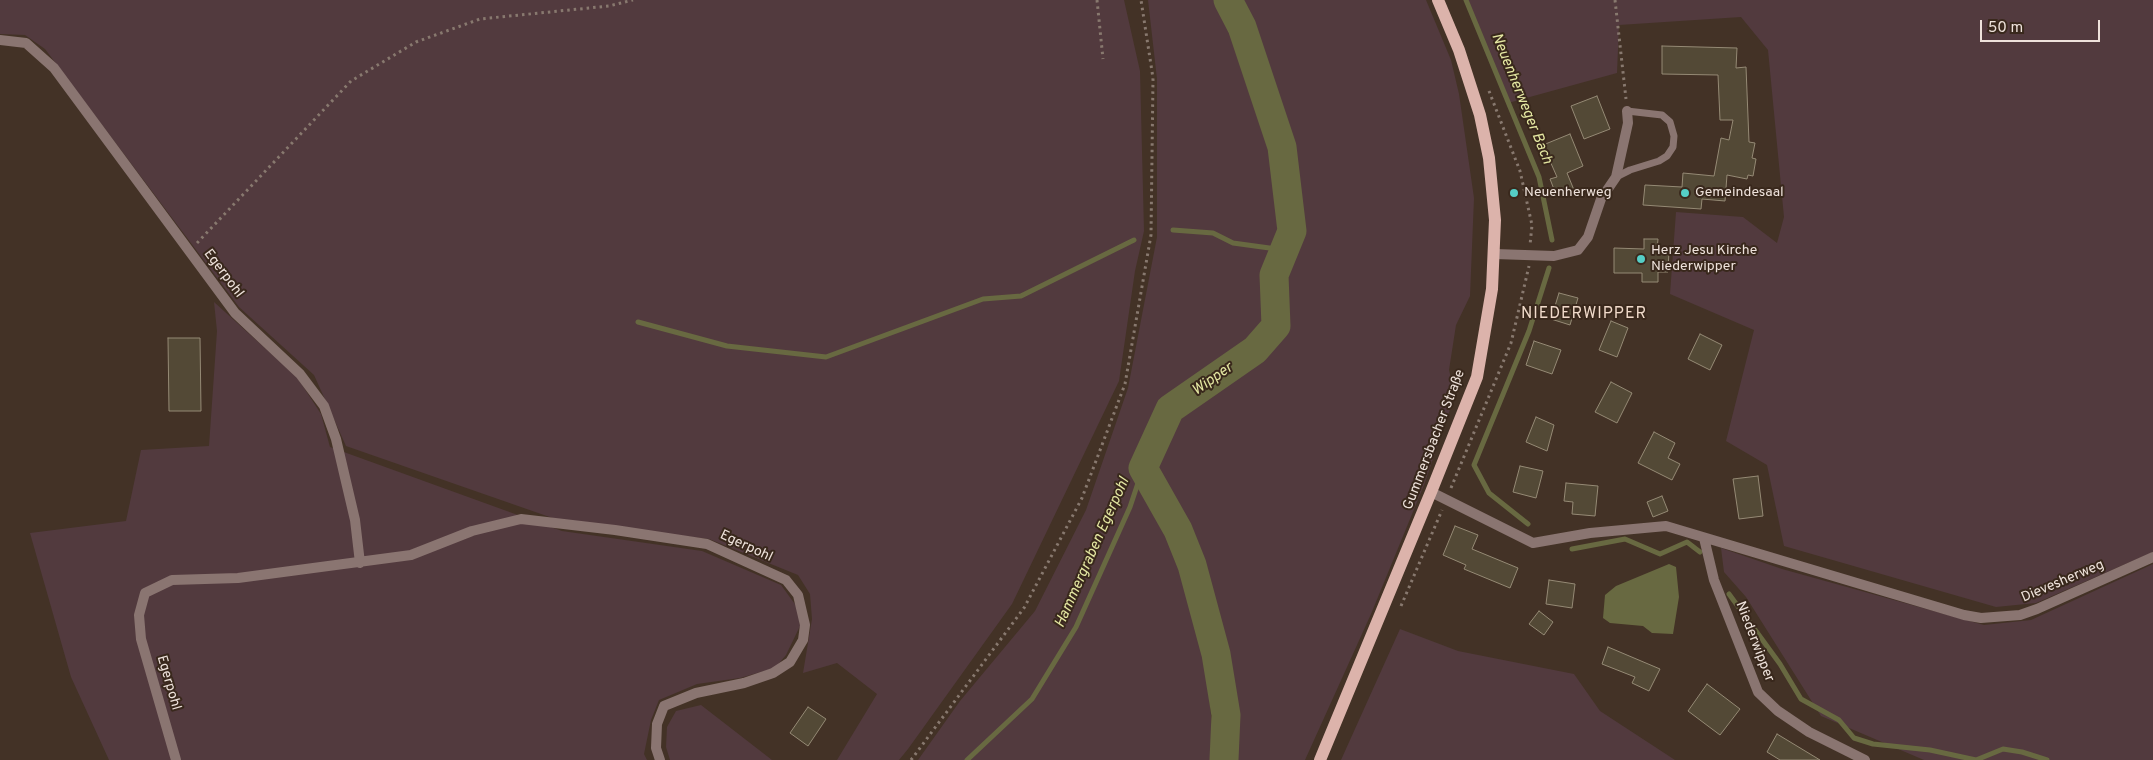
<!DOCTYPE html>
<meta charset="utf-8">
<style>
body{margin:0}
#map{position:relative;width:2153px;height:760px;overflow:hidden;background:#433226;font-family:Overpass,sans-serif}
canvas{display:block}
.scale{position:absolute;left:1980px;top:20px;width:120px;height:22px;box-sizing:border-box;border:2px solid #eee2db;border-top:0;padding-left:6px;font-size:15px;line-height:18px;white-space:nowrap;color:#eee2db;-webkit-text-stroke:4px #39281c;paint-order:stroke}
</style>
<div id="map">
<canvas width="2153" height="760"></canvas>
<div class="scale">50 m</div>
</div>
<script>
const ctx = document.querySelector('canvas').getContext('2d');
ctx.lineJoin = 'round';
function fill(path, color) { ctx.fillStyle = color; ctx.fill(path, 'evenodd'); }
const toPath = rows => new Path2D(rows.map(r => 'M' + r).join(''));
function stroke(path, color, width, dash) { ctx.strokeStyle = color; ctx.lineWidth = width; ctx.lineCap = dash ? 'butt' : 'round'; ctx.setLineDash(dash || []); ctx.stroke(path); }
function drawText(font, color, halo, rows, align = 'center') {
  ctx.font = font + ' Overpass,sans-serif'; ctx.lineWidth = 4; ctx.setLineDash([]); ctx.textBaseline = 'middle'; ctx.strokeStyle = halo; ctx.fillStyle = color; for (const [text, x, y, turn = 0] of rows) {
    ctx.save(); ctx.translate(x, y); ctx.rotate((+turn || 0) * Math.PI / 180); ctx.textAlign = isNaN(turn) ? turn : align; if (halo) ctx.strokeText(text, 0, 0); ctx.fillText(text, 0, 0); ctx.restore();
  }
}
fill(toPath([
 [0,0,1124,0,1140,71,1144,231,1135,271,1119,381,1012,604,908,749,899,760,837,760,877,694,837,663,803,673,812,619,810,594,798,575,709,539,564,522,346,446,314,375,239,307,45,49,25,35,0,34],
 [1148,0,1426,0,1451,60,1459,94,1474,198,1470,296,1456,325,1449,370,1455,395,1424,485,1371,614,1305,760,1233,760,1232,706,1221,639,1187,529,1169,486,1152,503,1174,537,1204,650,1213,733,1212,760,918,760,960,701,1035,611,1086,510,1128,388,1157,237,1157,79],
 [1465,0,2153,0,2153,552,2036,603,1996,607,1784,546,1767,465,1726,441,1754,330,1670,294,1676,212,1743,217,1777,243,1784,217,1768,50,1741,17,1619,25,1617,73,1508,103],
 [214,302,297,377,321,414,330,447,562,531,702,551,781,585,797,607,800,626,786,655,775,668,740,678,697,684,659,700,651,720,644,754,647,760,109,760,71,677,30,533,126,521,141,450,209,446,217,331],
 [1721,548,1782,569,1984,625,2031,620,2153,564,2153,760,1924,760,1821,716,1746,597,1724,572],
 [1400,629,1458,651,1574,674,1600,711,1675,760,1341,760],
 [701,705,772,760,670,760,666,747,667,727,676,711]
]), '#523a3e');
fill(toPath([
 [1669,564,1676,567,1679,597,1673,634,1652,633,1643,626,1610,623,1603,618,1605,595,1616,586]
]), '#686941');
stroke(toPath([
 [1466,0,1539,177,1552,240],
 [1173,230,1213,233,1233,243,1284,250],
 [638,322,727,346,826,357,983,299,1021,296,1134,240],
 [1528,524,1489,493,1474,465,1529,331,1549,268],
 [1572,549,1625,539,1660,554,1687,542,1700,552],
 [1729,594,1780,664,1801,699,1839,720,1854,738,1873,744,1930,750,1976,760,2003,749,2022,752,2047,760],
 [967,760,1032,699,1076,627,1130,507,1143,468]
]), '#686941', 5);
stroke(toPath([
 [1224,760,1226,715,1216,654,1192,565,1178,530,1143,468,1170,409,1255,350,1276,326,1274,275,1292,231,1282,147,1242,27,1228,0]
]), '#686941', 29);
const building = toPath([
 [1662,46,1737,48,1736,68,1746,67,1749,142,1755,143,1752,158,1756,159,1753,176,1748,175,1747,179,1727,175,1725,201,1702,199,1701,209,1643,205,1645,185,1682,187,1683,173,1714,176,1721,138,1729,140,1733,120,1720,120,1718,75,1662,74,1662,46],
 [1597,96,1610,129,1584,139,1571,106,1597,96],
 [1570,134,1583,166,1567,173,1574,190,1557,197,1550,179,1557,177,1543,145,1570,134],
 [1644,239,1658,239,1657,250,1669,250,1668,272,1658,272,1658,282,1642,282,1642,273,1614,273,1614,248,1644,249,1644,239],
 [1559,293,1578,298,1570,325,1551,319,1559,293],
 [1611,321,1628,328,1617,357,1599,350,1611,321],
 [1700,334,1722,345,1710,370,1688,359,1700,334],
 [168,338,200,338,201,411,169,411,168,338],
 [1534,341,1561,350,1552,374,1526,365,1534,341],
 [1611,382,1632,393,1617,423,1595,412,1611,382],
 [1536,417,1554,425,1547,451,1526,442,1536,417],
 [1654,432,1675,443,1668,458,1680,464,1672,480,1638,463,1654,432],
 [1520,466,1543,471,1536,498,1513,492,1520,466],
 [1758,476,1763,516,1739,519,1733,479,1758,476],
 [1566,483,1598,486,1595,516,1572,514,1573,502,1564,501,1566,483],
 [1662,496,1668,511,1653,517,1647,502,1662,496],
 [1455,526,1478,535,1472,549,1518,568,1510,588,1464,569,1466,565,1443,555,1455,526],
 [1549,580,1575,584,1572,608,1546,604,1549,580],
 [1539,611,1553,622,1544,635,1529,624,1539,611],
 [1608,647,1660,669,1649,691,1632,683,1635,677,1602,664,1608,647],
 [1707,684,1740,709,1720,735,1688,711,1707,684],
 [808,707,826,719,808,746,790,733,808,707],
 [1777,734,1820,760,1780,760,1767,752,1777,734]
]);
fill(building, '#534936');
stroke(building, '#958a75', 1);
stroke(toPath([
 [1097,0,1103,59],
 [1615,0,1626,99],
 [1489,91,1520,171,1532,225,1530,245],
 [197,243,351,81,416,42,480,19,609,6,633,0],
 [1451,488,1511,343,1529,266],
 [1401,606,1442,510],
 [911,760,1024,608,1082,498,1125,384,1151,235,1153,78,1141,0]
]), '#88796f', 3, [2.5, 4]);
stroke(toPath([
 [1616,177,1630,170,1659,161,1667,156,1673,147,1674,136,1670,122,1662,115,1627,111]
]), '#8a7571', 7);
stroke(toPath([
 [0,40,26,43,54,68,235,313,300,374,324,406,336,439,355,520,360,563],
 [1495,254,1554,256,1578,250,1588,237,1601,199,1616,177,1628,123,1627,111],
 [1431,492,1533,543,1590,533,1666,526,1964,615,1981,618,2020,615,2037,609,2153,557],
 [1704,538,1714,580,1758,692,1778,711,1809,732,1865,760],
 [176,760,141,639,139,615,145,593,172,580,238,578,411,555,472,531,521,519,615,530,707,544,786,580,798,595,805,625,803,640,790,662,773,673,744,683,696,693,664,706,657,724,656,748,660,760]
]), '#8a7571', 10);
stroke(toPath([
 [1320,760,1431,492,1477,377,1492,289,1495,220,1489,158,1480,115,1459,50,1438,0]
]), '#dcb3ab', 12);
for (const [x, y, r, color] of [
 [1514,193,5,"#55cec6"],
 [1685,193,5,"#55cec6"],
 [1641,259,5,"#55cec6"]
]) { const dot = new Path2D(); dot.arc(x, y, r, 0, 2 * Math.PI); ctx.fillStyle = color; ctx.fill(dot); stroke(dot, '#39281c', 2); }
drawText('14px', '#eee2db', '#39281c', [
 ["Neuenherweg",1524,193],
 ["Gemeindesaal",1695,193],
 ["Herz Jesu Kirche",1651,251],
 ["Niederwipper",1651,267]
], 'left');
drawText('14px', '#eee2db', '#39281c', [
 ["Egerpohl",223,274,53],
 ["Gummersbacher Straße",1435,440,-69],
 ["Egerpohl",746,547,25],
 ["Dievesherweg",2063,582,-23],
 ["Niederwipper",1754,642,69],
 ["Egerpohl",168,683,74]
]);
drawText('italic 15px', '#e4e7a2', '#39281c', [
 ["Neuenherweger Bach",1521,99,68],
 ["Wipper",1213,380,-35],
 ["Hammergraben Egerpohl",1093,553,-66]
]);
ctx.letterSpacing = '1px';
drawText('16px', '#f0daca', '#39281c', [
 ["NIEDERWIPPER",1584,315]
]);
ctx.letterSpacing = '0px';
</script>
